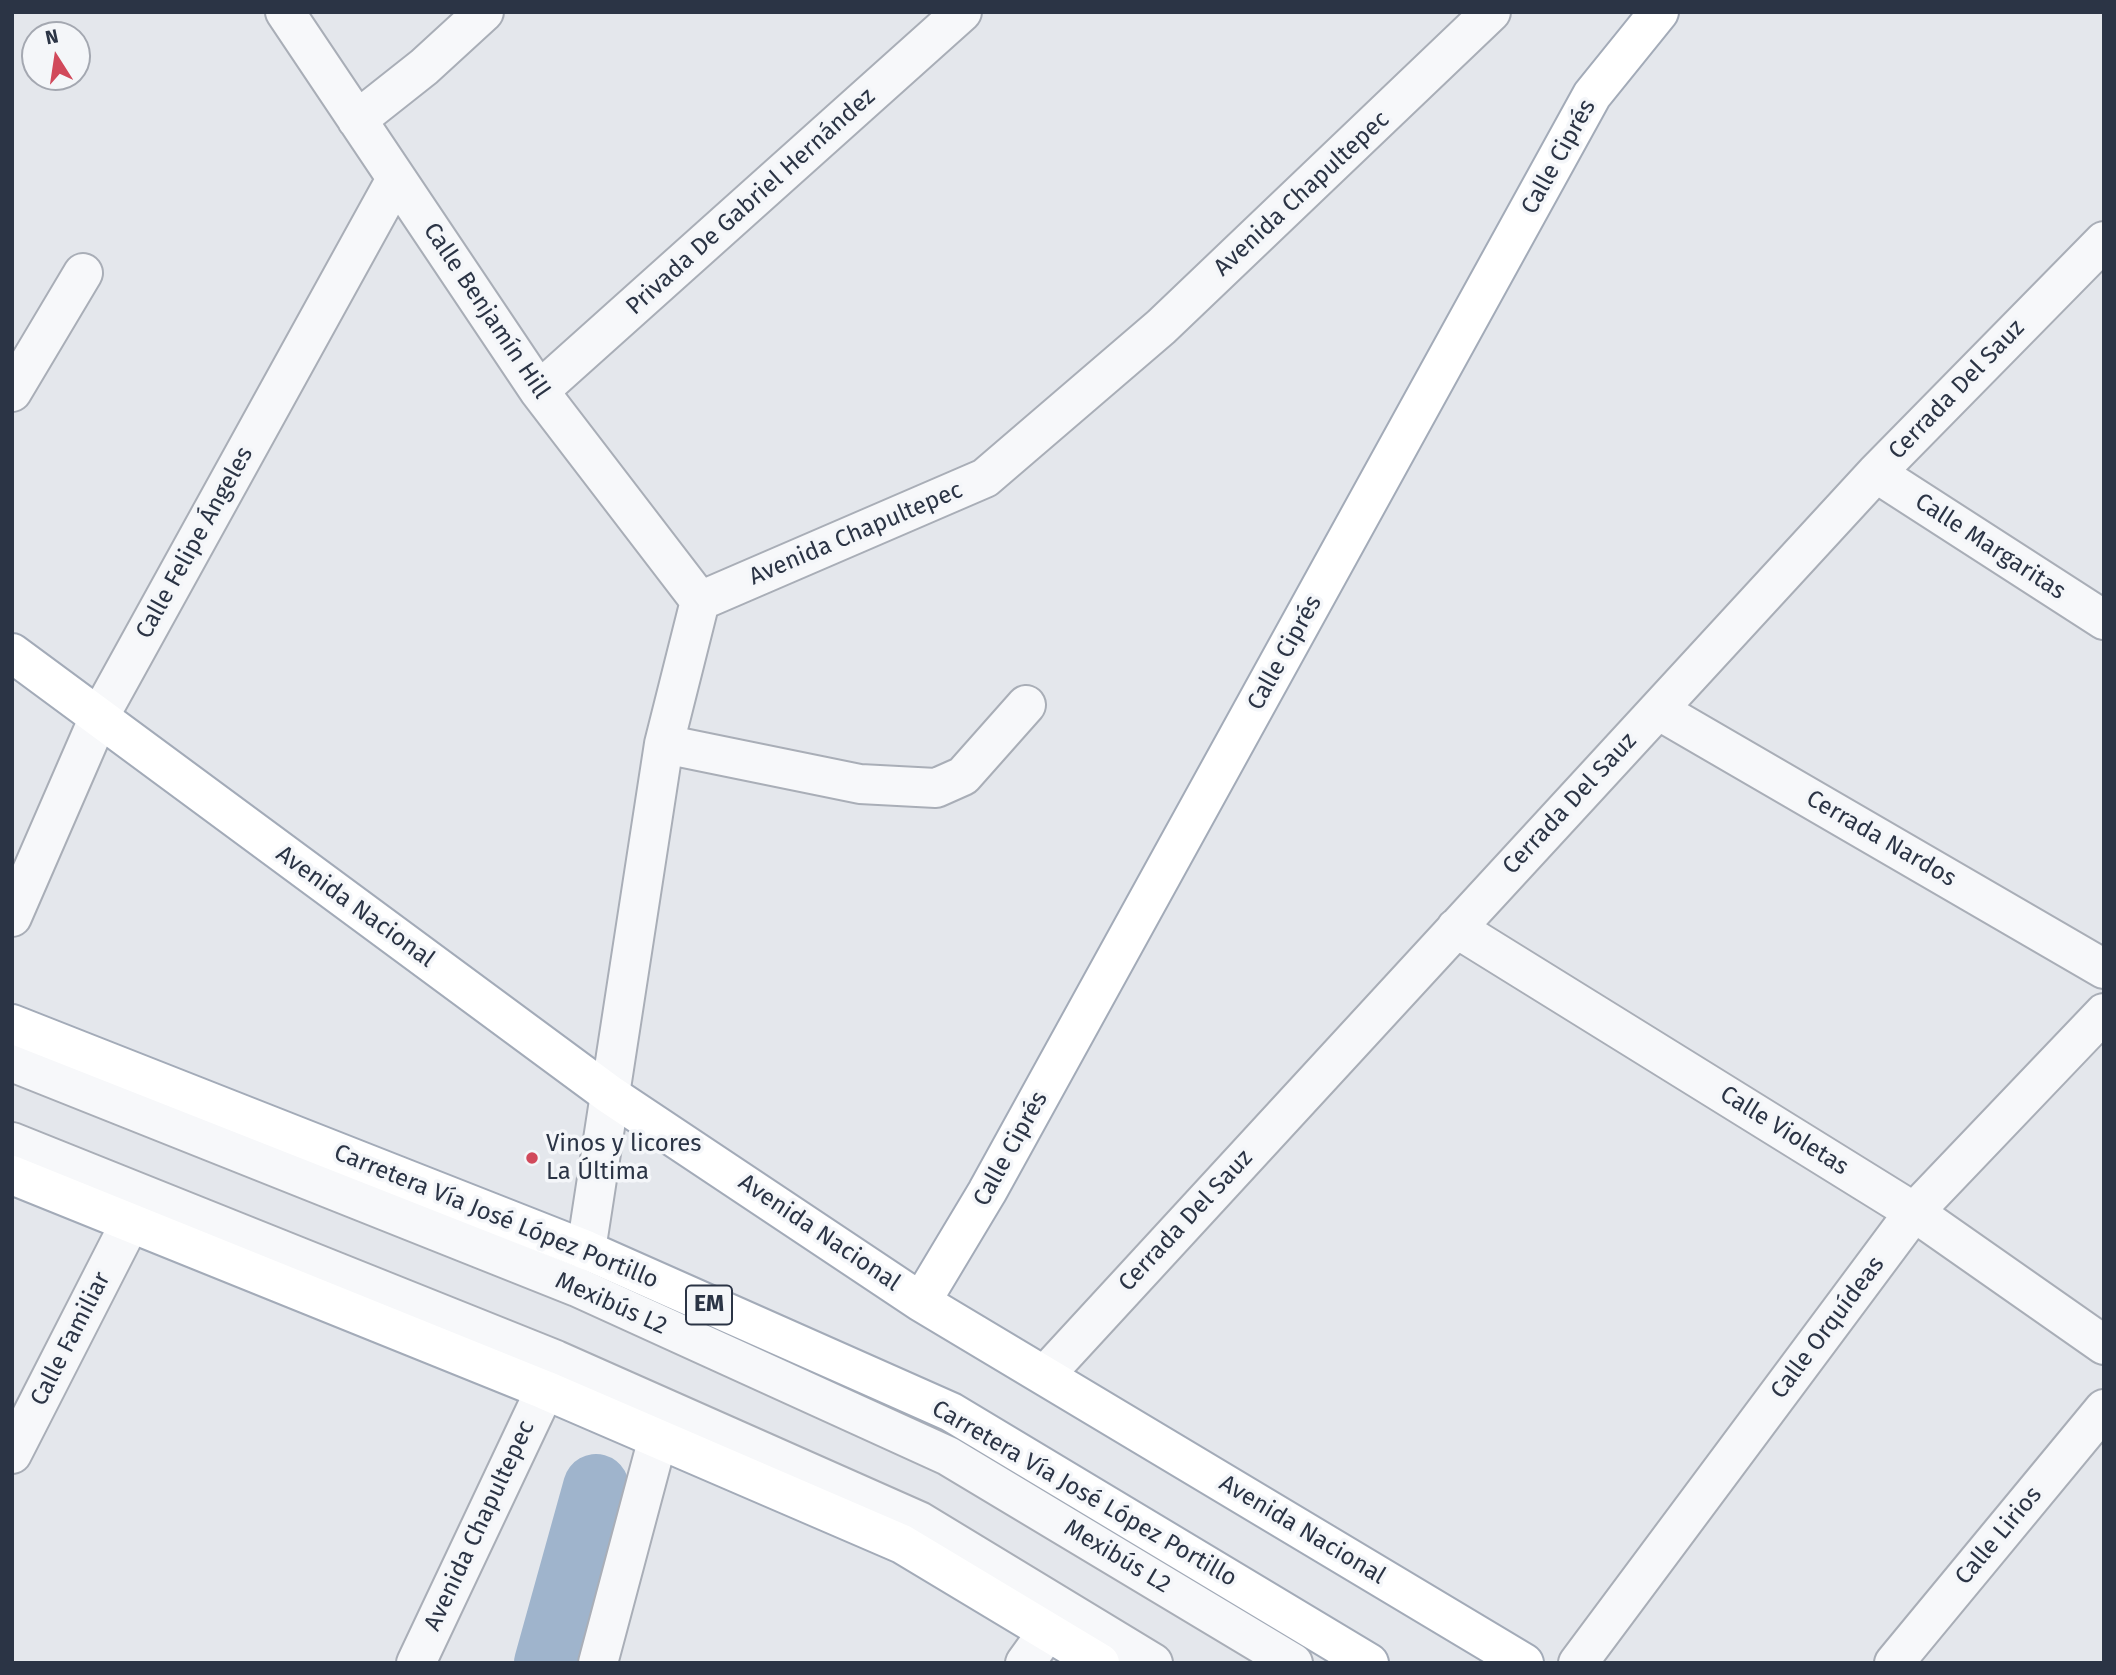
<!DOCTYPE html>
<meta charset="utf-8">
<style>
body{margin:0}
#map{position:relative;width:2116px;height:1675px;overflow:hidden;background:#e4e7ec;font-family:"Fira Sans",sans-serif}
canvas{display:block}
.frame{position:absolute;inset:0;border:14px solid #2b3445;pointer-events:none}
.north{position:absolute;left:21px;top:21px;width:70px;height:70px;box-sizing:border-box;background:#f4f6f9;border:2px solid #a4a8b1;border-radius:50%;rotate:348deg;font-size:19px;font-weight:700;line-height:28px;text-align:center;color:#2b3445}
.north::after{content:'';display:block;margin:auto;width:24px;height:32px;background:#d1495b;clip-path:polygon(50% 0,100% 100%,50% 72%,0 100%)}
</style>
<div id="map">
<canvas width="2116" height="1675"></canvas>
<div class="frame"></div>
<div class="north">N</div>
</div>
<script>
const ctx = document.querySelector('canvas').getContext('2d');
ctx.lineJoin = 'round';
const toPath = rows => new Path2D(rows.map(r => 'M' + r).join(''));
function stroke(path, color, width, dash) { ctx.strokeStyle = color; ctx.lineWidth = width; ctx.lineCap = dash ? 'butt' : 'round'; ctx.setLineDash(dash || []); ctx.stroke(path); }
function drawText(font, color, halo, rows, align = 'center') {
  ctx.font = font + ' "Fira Sans",sans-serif'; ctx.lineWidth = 7; ctx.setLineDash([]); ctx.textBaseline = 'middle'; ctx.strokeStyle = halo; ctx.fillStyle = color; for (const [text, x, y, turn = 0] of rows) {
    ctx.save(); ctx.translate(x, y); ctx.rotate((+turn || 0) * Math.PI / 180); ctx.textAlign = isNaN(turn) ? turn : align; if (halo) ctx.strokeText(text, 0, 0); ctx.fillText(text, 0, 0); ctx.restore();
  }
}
stroke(toPath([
 [547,1663,596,1487]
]), '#9fb4cc', 66);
const minor = toPath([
 [285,12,539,391,700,601],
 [357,120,424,67,484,12],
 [539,391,962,12],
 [12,392,83,273],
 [1876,473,2104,620],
 [700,601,985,478,1161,327,1491,12],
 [1658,710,2104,969],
 [664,744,860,784,936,788,963,776,1026,705],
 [12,917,99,717,396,179],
 [1456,928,1914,1212,2104,1345],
 [12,1062,577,1287,948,1456,1293,1663],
 [12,1142,556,1360,919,1521,1153,1663],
 [586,1250,664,744,700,601],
 [1045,1375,1876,473,2104,241],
 [12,1454,130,1223],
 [416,1663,545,1390],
 [598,1663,658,1438],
 [1025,1663,1048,1631],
 [1578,1663,1914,1212,2104,1013],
 [1894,1663,2104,1409]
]);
const major = toPath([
 [12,653,609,1094,921,1302,1524,1663],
 [12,1024,586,1250,951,1412,1369,1663],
 [12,1175,545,1390,902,1544,1100,1663],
 [921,1302,987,1192,1592,95,1659,12]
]);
stroke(minor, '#a9aeb7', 42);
stroke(major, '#a3abb8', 42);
stroke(minor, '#f7f8fa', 38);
stroke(major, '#fff', 38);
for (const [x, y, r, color] of [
 [532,1158,7,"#d1495b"]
]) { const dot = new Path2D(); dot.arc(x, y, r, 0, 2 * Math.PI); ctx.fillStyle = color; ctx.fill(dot); stroke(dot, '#f4f6f9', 2.5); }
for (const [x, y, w] of [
 [709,1305,46]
]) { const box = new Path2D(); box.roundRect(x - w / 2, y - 19.5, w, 39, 5); ctx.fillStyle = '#f4f6f9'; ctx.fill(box); stroke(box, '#2b3445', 2); }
drawText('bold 23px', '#2b3445', null, [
 ["EM",709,1305]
]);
drawText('24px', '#2b3445', '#f4f6f9', [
 ["Calle Ciprés",1559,157,-61],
 ["Avenida Chapultepec",1302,194,-43],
 ["Privada De Gabriel Hernández",751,202,-42],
 ["Calle Benjamín Hill",486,311,56],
 ["Cerrada Del Sauz",1957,390,-46],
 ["Avenida Chapultepec",856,534,-23],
 ["Calle Felipe Ángeles",195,543,-61],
 ["Calle Margaritas",1990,547,33],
 ["Calle Ciprés",1285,653,-61],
 ["Cerrada Del Sauz",1570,804,-47],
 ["Cerrada Nardos",1881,839,30],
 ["Avenida Nacional",355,907,36],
 ["Calle Violetas",1784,1131,32],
 ["Calle Ciprés",1011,1149,-61],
 ["Carretera Vía José López Portillo",496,1217,22],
 ["Cerrada Del Sauz",1186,1221,-47],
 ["Avenida Nacional",819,1233,34],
 ["Mexibús L2",611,1304,24],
 ["Calle Orquídeas",1828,1328,-53],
 ["Calle Familiar",71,1339,-63],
 ["Carretera Vía José López Portillo",1084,1494,30],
 ["Avenida Chapultepec",480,1526,-65],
 ["Avenida Nacional",1302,1530,31],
 ["Calle Lirios",1999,1536,-50],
 ["Mexibús L2",1117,1557,31]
]);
drawText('24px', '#2b3445', '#f4f6f9', [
 ["Vinos y licores",546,1144],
 ["La Última",546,1172]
], 'left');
</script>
